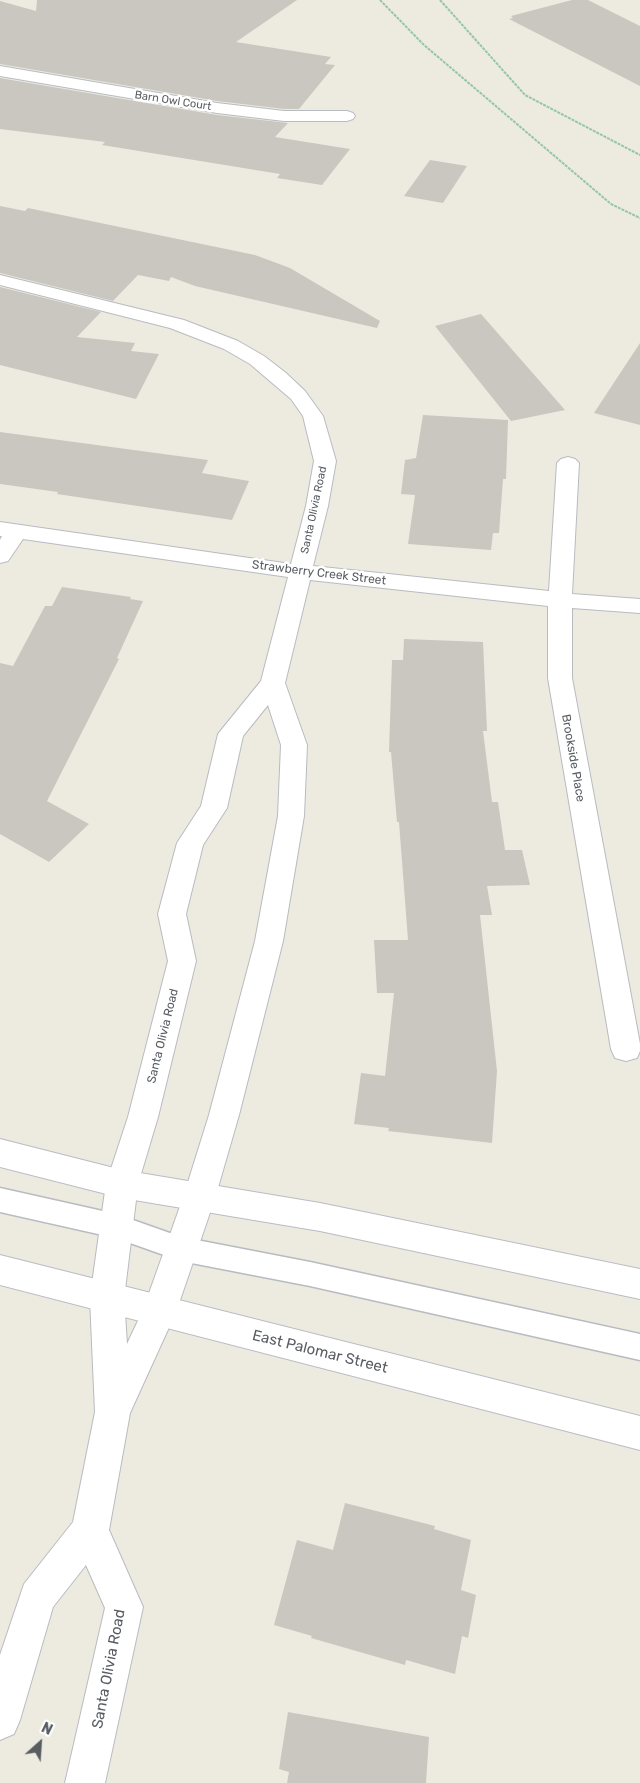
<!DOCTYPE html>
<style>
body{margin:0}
#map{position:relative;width:640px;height:1783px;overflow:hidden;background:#edebe0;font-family:Rubik,sans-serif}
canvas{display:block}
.north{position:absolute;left:15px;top:1718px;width:50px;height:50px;-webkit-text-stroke:4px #fff;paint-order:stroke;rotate:26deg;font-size:14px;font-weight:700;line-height:20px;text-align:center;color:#595d62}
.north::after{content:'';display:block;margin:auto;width:18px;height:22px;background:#595d62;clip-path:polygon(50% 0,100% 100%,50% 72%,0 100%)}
</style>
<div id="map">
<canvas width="640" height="1783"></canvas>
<div class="north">N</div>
</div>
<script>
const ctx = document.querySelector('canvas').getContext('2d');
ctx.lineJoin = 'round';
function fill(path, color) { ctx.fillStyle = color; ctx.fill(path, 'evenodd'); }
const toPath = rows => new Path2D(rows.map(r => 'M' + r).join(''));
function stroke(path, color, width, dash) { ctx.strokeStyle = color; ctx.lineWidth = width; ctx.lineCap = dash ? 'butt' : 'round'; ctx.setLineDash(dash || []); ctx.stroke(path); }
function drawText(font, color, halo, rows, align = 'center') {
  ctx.font = font + ' Rubik,sans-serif'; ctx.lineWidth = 5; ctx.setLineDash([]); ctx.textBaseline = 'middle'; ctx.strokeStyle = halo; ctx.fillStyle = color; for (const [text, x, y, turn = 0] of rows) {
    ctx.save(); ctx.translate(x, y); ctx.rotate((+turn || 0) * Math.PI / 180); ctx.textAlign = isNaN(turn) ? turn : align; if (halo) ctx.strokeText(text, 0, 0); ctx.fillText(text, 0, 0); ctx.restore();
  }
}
fill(toPath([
 [37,0,297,0,236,42,331,57,325,64,335,65,299,109,284,109,217,101,0,64,0,1,36,11],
 [572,0,588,0,640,26,640,86,509,19,513,18,511,16],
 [0,78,217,115,288,123,275,137,350,149,322,185,277,178,280,174,102,145,105,142,0,129],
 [430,160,467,166,443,203,404,196],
 [0,206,25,211,28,208,255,255,290,268,380,321,377,328,195,286,171,277,169,281,138,275,113,301,0,273],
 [0,287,101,312,77,337,135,343,131,351,159,354,136,399,0,365],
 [481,314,565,410,511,421,435,326],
 [640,343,640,425,594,413],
 [423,415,508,420,506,479,503,479,499,533,493,533,491,550,408,544,415,495,401,494,405,460,416,458],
 [0,432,208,460,202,473,249,481,232,520,57,494,58,492,0,484],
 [62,587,131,597,130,599,143,601,117,658,119,659,47,801,89,824,49,862,0,834,0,663,13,666,45,606,52,606],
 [404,639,483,642,487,731,483,731,492,802,498,802,505,850,522,850,530,885,487,886,492,915,480,915,497,1071,492,1143,388,1131,389,1128,354,1124,361,1073,385,1076,394,993,377,993,374,940,408,940,399,822,397,822,391,752,389,752,392,660,403,660],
 [345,1503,435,1526,434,1529,471,1540,461,1590,476,1595,468,1638,462,1636,455,1674,406,1660,405,1665,311,1638,312,1636,274,1625,297,1540,333,1550],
 [288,1712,429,1737,426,1783,287,1783,289,1772,279,1769]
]), '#c9c7c0');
const lane = toPath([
 [0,1188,116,1214,181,1237,310,1262,640,1334,640,1360,310,1286,181,1261,116,1238,0,1212,0,1188]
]);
const street = toPath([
 [0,66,217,103,284,111,347,111,353,113,355,116,353,119,347,121,284,121,217,113,0,76,0,66],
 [0,275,184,320,238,341,264,356,286,373,305,391,323,416,336,461,328,506,313,566,549,591,557,463,561,459,568,457,575,459,579,463,572,594,640,599,640,613,572,608,572,678,640,1044,640,1051,637,1058,626,1061,615,1058,611,1049,548,678,548,606,310,580,285,683,307,745,304,816,283,941,239,1115,215,1198,176,1312,130,1413,109,1530,143,1607,105,1783,65,1783,105,1608,86,1565,53,1607,20,1720,14,1734,0,1740,0,1655,24,1584,73,1522,95,1412,90,1298,106,1184,128,1117,168,961,158,914,177,843,201,806,218,734,261,681,288,577,23,539,8,561,0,563,0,540,2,536,0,536,0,522,291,564,306,506,314,461,303,416,291,399,250,364,224,349,170,328,0,285,0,275],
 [268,705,281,745,278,816,255,941,209,1115,183,1198,143,1310,127,1344,124,1298,138,1184,158,1117,196,961,186,914,203,845,227,808,243,736,268,705]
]);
const secondary = toPath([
 [0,1139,122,1170,320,1203,640,1269,640,1299,320,1231,122,1198,0,1167,0,1139],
 [0,1255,640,1416,640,1450,0,1285,0,1255]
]);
stroke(lane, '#b8bbc0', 3);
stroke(street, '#b8bbc0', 2);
stroke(secondary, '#b9bcc3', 2);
stroke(toPath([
 [380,0,424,45,611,204,640,218],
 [440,0,525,95,640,155]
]), '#95c6a6', 2, [3, 1]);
fill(lane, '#fff');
fill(street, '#fff');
fill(secondary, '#fff');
drawText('11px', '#595d62', '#fff', [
 ["Barn Owl Court",173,101,9],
 ["Santa Olivia Road",314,510,-78]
]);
drawText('12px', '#595d62', '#fff', [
 ["Strawberry Creek Street",319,573,7],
 ["Brookside Place",573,758,80],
 ["Santa Olivia Road",163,1036,-76]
]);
drawText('15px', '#595d62', '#fff', [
 ["East Palomar Street",320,1352,14],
 ["Santa Olivia Road",109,1669,-79]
]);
</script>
